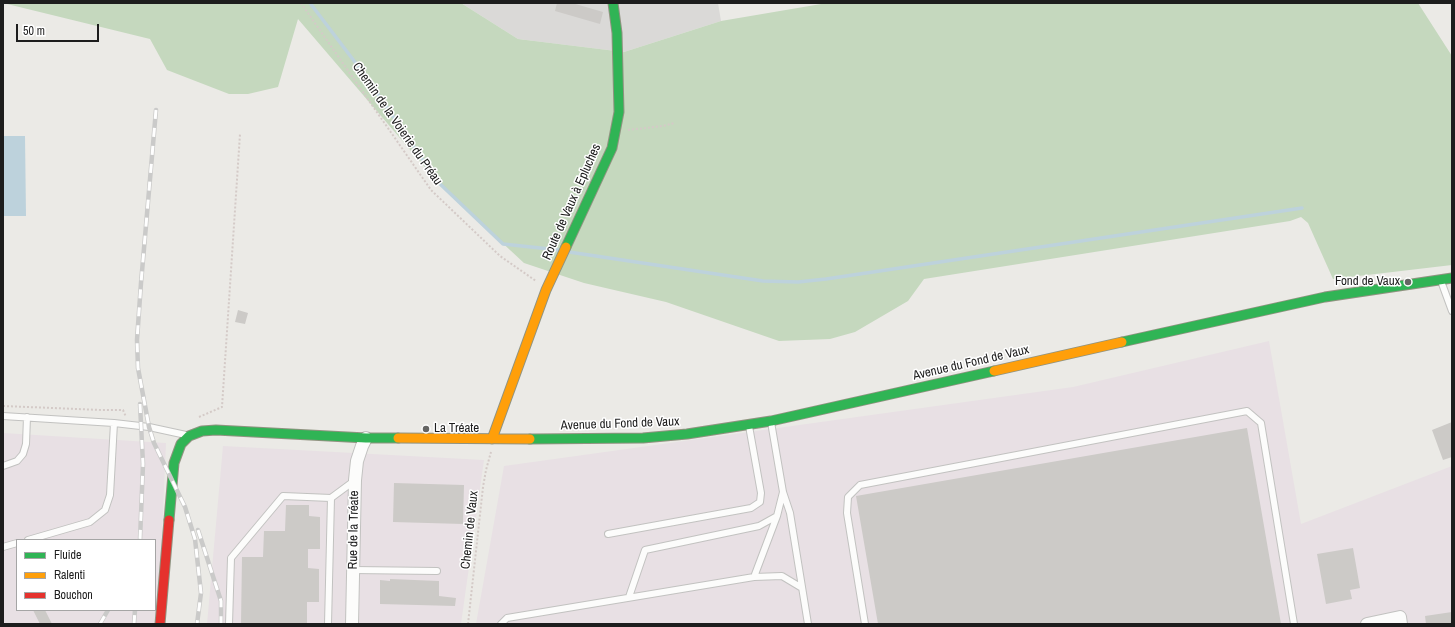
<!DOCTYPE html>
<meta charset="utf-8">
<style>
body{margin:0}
#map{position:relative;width:1455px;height:627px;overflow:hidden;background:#ebeae6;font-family:"Archivo Narrow",sans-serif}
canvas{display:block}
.frame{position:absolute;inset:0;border:4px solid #1d1d1d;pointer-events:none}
.legend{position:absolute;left:16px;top:539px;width:140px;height:72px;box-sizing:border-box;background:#fff;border:1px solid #a5a5a5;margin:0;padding:5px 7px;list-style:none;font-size:12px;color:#1d1d1d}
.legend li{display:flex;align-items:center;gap:8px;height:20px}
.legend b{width:20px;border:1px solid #a5a5a5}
.scale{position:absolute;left:16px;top:24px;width:83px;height:18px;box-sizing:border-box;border:2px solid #1d1d1d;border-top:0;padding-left:5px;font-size:12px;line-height:14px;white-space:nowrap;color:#1d1d1d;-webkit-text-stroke:3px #fff;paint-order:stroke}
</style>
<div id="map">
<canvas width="1455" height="627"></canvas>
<div class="frame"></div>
<ul class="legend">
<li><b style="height:5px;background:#30b455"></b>Fluide</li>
<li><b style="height:5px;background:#ff9f0a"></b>Ralenti</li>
<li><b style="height:5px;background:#e5322d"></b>Bouchon</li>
</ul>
<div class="scale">50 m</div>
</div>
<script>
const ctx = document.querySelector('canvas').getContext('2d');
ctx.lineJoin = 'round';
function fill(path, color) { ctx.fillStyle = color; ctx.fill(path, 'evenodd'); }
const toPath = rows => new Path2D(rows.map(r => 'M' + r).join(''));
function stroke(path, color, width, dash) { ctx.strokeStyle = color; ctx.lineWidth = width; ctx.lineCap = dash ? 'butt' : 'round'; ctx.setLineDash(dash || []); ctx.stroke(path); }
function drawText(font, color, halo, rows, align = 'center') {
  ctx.font = font + ' "Archivo Narrow",sans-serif'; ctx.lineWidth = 3; ctx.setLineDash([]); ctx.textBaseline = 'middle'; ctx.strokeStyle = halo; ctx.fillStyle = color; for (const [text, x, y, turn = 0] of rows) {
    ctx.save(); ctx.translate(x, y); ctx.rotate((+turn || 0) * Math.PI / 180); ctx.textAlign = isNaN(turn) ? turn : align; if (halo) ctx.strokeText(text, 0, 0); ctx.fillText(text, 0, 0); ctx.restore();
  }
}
fill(toPath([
 [461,3,718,3,721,21,624,52,518,39]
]), '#dad9d7');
fill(toPath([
 [1269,341,1301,524,1452,466,1452,624,476,624,504,466,1073,387],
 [3,433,166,443,158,624,3,624],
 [17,540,155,540,155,610,17,610],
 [223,446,484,460,461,624,207,624]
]), '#e8e0e4');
fill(toPath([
 [3,3,461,3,518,39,624,52,721,21,827,3,1418,3,1452,56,1452,265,1333,279,1308,223,1301,217,1290,221,924,279,908,301,855,332,830,339,779,341,666,302,584,283,524,263,441,186,298,19,278,87,248,94,229,94,167,70,150,39]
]), '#c5d8be');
fill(toPath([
 [3,136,25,136,26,216,3,216]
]), '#bdd2dc');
stroke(toPath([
 [310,3,364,74,438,182,503,244,559,250],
 [569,252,763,281,798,282,826,279,1302,208]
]), '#bdd2dc', 3.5);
fill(toPath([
 [557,3,572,3,603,12,600,24,555,11],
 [238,310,248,313,245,324,235,322],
 [1452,422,1452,457,1443,460,1432,430],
 [1247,428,1281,624,878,624,856,496],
 [394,483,464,485,463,524,393,522],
 [286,505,309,505,309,516,320,517,320,549,308,549,308,568,319,569,319,602,307,602,307,624,241,624,242,557,263,557,264,531,285,531],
 [1353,548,1360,588,1350,590,1352,599,1326,604,1317,554],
 [390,579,439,581,439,596,456,598,455,606,380,604,380,580,390,581],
 [33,610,45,610,52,624,40,624],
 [1452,612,1452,624,1426,624,1425,616]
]), '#cccac7');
const lane = toPath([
 [1441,281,1452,311],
 [3,416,114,423,149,427,186,435],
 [771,422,783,492,790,513,808,624],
 [3,466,17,461,23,454,26,444,27,417],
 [608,534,751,508,760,502,761,493,749,426],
 [28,540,90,522,105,510,110,495,114,423],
 [3,547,17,543],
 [353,570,437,571],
 [754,577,782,576,802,588],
 [629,597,645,550,759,526,777,516,783,492],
 [229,624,231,558,283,496,331,498,354,481],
 [328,624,331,498],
 [501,624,507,618,754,577,777,516],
 [865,624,847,513,848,497,860,485,1247,411,1261,423,1294,624]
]);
const street = toPath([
 [352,624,355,480,357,461,362,446,366,438],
 [1367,624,1400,617,1401,624]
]);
const fast = toPath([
 [566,247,612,148,619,112,617,33,613,3],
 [1122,342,1325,297,1452,278],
 [530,439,643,438,687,434,771,421,994,371],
 [169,520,174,463,181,444,189,436,202,431,216,430,366,438,398,438]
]);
const slow = toPath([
 [994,371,1122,342],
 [398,438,530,439],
 [492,439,546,290,566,247]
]);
const jam = toPath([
 [160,624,169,520]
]);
stroke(lane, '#c2c2c0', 8);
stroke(street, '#c2c2c0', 14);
stroke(fast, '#909380', 11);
stroke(slow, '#909380', 11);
stroke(jam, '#909380', 11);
stroke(toPath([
 [301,3,431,190,500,256,536,281],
 [628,130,663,126,674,123],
 [3,406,102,410,123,410,126,417],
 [199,417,222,407,240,134],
 [468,624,483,487,486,470,491,452]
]), '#d4cac7', 2, [2, 2]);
stroke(lane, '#fcfcfb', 6);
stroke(street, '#fcfcfb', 12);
stroke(fast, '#30b455', 9);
stroke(slow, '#ff9f0a', 9);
stroke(jam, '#e5322d', 9);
const rail = toPath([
 [156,110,141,283,137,340,138,368,149,427,154,443,185,507,195,539,201,593,197,624],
 [140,404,143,464,140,540],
 [198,530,221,601,221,624],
 [100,624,108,610],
 [134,624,135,610]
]);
stroke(rail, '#cacac9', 4.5);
stroke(rail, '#fff', 3, [9]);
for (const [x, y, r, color] of [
 [1408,282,4,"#656563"],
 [426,429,4,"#656563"]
]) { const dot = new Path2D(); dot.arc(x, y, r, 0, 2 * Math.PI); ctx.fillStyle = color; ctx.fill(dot); stroke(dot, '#fff', 1.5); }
drawText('13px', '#1d1d1d', '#fff', [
 ["Chemin de la Voierie du Préau",397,124,55],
 ["Route de Vaux à Epluches",572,202,-66],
 ["Avenue du Fond de Vaux",971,363,-13],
 ["Avenue du Fond de Vaux",620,424,-2],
 ["Rue de la Tréate",354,530,-89],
 ["Chemin de Vaux",470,530,-84]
]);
drawText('13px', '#1d1d1d', '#fff', [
 ["Fond de Vaux",1400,282],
 ["La Tréate",434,429,"left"]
], 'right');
</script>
